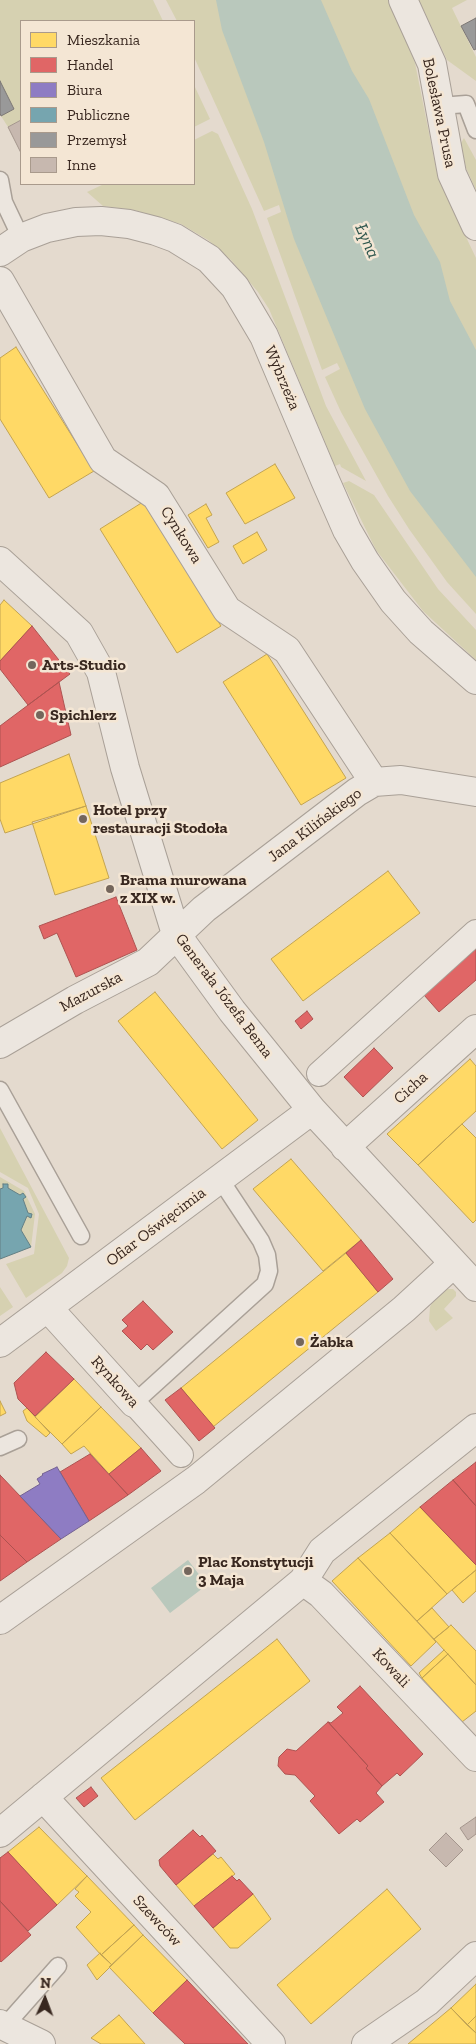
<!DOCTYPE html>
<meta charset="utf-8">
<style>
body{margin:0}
#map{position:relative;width:476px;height:2044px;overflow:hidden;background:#e4dace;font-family:"Zilla Slab",serif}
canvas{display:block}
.legend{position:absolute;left:20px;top:20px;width:175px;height:165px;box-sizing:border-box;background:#f4e6d4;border:1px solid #a99a8c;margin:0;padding:6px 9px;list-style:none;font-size:15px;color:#38271f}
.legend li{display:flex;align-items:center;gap:10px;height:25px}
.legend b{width:25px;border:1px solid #a99a8c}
.north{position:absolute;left:20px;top:1974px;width:50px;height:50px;-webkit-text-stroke:4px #f4e6d4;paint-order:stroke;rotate:2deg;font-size:14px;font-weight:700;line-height:20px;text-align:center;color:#38271f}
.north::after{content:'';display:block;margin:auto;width:18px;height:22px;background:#38271f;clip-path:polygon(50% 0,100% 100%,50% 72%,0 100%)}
</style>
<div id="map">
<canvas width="476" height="2044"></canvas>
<ul class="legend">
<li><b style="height:14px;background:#ffd966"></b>Mieszkania</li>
<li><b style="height:14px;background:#e06666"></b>Handel</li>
<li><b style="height:14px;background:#8e7cc3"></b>Biura</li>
<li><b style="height:14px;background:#76a5af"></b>Publiczne</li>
<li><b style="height:14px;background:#999"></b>Przemysł</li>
<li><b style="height:14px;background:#c7b8af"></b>Inne</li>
</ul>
<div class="north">N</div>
</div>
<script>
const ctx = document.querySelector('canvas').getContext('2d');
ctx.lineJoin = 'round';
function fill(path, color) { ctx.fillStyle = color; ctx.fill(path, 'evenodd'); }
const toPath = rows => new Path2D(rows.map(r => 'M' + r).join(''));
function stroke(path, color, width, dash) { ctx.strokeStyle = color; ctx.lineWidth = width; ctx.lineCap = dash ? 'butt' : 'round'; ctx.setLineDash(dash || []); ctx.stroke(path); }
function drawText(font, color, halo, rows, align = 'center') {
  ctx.font = font + ' "Zilla Slab",serif'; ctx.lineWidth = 5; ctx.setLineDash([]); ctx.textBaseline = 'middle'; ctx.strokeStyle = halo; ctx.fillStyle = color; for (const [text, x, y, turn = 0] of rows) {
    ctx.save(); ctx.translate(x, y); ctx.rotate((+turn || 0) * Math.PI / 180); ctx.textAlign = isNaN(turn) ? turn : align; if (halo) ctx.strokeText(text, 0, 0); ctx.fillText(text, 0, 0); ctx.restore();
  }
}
fill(toPath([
 [0,0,153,0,163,21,21,21,21,120,8,127,1,116,14,109,0,81],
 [166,0,241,0,476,538,476,614,447,582,409,529,388,496,341,412,325,377,340,369,337,363,322,370,267,218,281,212,279,205,264,211,194,57,194,21,177,21],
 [315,0,388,0,403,34,415,63,438,178,476,258,476,389],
 [419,0,467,0,452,8,476,57,476,81,447,60],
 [194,85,210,119,194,127],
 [212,131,218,134,252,209,326,406,366,481,341,467,340,464,335,466,269,309,258,292,231,260,208,240,181,224,134,210,103,206,87,192,104,184,194,184,194,140],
 [464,138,476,160,476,190,466,168,461,143],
 [349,481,374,495,438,589,476,630,476,660,423,611,376,550,343,483],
 [0,1128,69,1258,67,1266,62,1273,26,1298,6,1264,34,1254,39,1214,28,1188,0,1172],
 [0,1177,24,1191,35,1214,31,1247,21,1230,27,1216,31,1217,32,1214,28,1213,23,1199,26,1197,23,1193,20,1195,8,1188,8,1184,3,1184,3,1188,0,1189],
 [0,1287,13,1307,0,1316],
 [446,1289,453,1289,456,1292,456,1296,444,1309,453,1318,436,1331,429,1321,430,1307,433,1301]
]), '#d6d1b1');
fill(toPath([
 [216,0,321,0,352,71,369,99,414,215,440,262,450,301,476,350,476,577,410,491,365,409,294,239,264,142,222,30],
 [188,1560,207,1585,170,1613,151,1588]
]), '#b9c8bc');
const homes = toPath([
 [16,347,94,471,49,498,0,419,0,358,16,347],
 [275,464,295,498,245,524,226,493,275,464],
 [143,502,221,626,177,653,100,529,143,502],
 [206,504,212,515,206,518,219,542,208,548,188,515,206,504],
 [257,532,267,550,243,564,233,546,257,532],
 [4,600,32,626,0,661,0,605,4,600],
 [267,654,346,778,301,805,223,682,267,654],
 [69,754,86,806,5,833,0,819,0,783,69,754],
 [86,806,109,878,55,895,32,822,86,806],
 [388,871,420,913,303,1001,271,959,388,871],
 [155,992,258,1120,222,1149,118,1021,155,992],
 [470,1059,476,1066,476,1111,418,1165,387,1134,470,1059],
 [462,1124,476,1138,476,1220,473,1223,418,1165,462,1124],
 [291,1159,361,1240,323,1271,253,1189,291,1159],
 [346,1253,378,1292,213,1427,181,1388,346,1253],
 [74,1379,101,1407,62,1444,35,1417,74,1379],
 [0,1401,6,1413,0,1416,0,1401],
 [101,1407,141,1448,109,1474,84,1446,71,1454,62,1444,101,1407],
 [27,1408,50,1433,46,1437,27,1421,23,1411,27,1408],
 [420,1507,476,1565,476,1570,447,1594,390,1533,420,1507],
 [390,1533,447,1594,417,1621,358,1558,390,1533],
 [358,1558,436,1642,411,1666,332,1581,358,1558],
 [476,1570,476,1591,463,1603,452,1590,476,1570],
 [432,1608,449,1627,434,1639,417,1621,432,1608],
 [451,1625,476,1651,476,1685,434,1639,451,1625],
 [277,1639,310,1681,135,1820,101,1778,277,1639],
 [444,1650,448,1654,422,1678,419,1673,444,1650],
 [448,1654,476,1685,476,1711,462,1722,422,1678,448,1654],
 [39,1827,87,1876,57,1905,8,1852,39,1827],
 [213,1854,218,1859,221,1857,235,1874,194,1906,176,1885,213,1854],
 [87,1876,134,1925,101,1955,76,1927,91,1912,75,1896,79,1892,75,1889,87,1876],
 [387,1889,421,1929,311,2024,277,1985,387,1889],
 [253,1894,271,1919,238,1948,230,1948,213,1928,253,1894],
 [134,1925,143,1935,112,1965,101,1955,134,1925],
 [143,1935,187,1980,153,2013,109,1967,143,1935],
 [100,1953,112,1965,97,1980,87,1965,100,1953],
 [476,1984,476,2016,467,2025,451,2008,476,1984],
 [451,2008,476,2033,476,2044,408,2044,451,2008],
 [119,2015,145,2044,101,2044,91,2038,119,2015],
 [476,2016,476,2033,467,2025,476,2016]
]);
fill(homes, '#ffd966');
stroke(homes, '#c3a451', 1);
const shops = toPath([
 [32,626,70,674,28,705,0,669,0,661,32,626],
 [59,682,71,735,0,767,0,726,59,682],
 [116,897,137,950,76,977,57,933,44,939,39,926,116,897],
 [476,949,476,980,439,1012,424,995,428,987,430,990,442,979,440,977,444,973,446,976,463,960,462,958,465,955,467,957,476,949],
 [307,1011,313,1019,301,1029,295,1021,307,1011],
 [374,1048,393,1068,363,1097,344,1077,374,1048],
 [361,1240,393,1279,378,1292,346,1253,361,1240],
 [143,1301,173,1332,153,1350,147,1344,141,1350,122,1331,128,1326,122,1320,143,1301],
 [46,1352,74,1379,35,1416,18,1399,14,1383,46,1352],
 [181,1388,215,1428,199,1441,165,1400,181,1388],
 [141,1448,161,1471,128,1495,109,1474,141,1448],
 [90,1454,128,1495,89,1521,60,1472,90,1454],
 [476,1462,476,1506,453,1480,476,1462],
 [0,1475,61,1539,27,1562,0,1535,0,1475],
 [453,1480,476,1506,476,1565,420,1507,453,1480],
 [0,1535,27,1562,0,1581,0,1535],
 [360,1686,423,1754,400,1776,397,1773,382,1786,366,1768,368,1766,328,1722,331,1723,343,1713,337,1707,360,1686],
 [328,1722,368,1766,366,1768,382,1786,376,1793,384,1802,360,1822,357,1819,339,1834,310,1801,315,1796,295,1775,285,1774,278,1766,279,1757,287,1749,296,1751,328,1722],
 [91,1787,98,1796,84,1807,76,1798,91,1787],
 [193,1830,200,1837,202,1835,216,1851,176,1885,160,1866,159,1860,193,1830],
 [8,1852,57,1905,28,1931,0,1901,0,1858,8,1852],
 [232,1876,237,1881,239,1879,253,1894,213,1928,194,1906,232,1876],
 [0,1901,31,1935,1,1962,0,1961,0,1901],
 [187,1980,248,2044,185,2044,153,2013,187,1980]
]);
fill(shops, '#e06666');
stroke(shops, '#ae5351', 1);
const offices = toPath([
 [57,1467,89,1521,61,1539,20,1496,40,1484,37,1479,43,1475,42,1474,57,1467]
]);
fill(offices, '#8e7cc3');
stroke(offices, '#746292', 1);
const public = toPath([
 [3,1184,8,1184,8,1188,20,1195,23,1193,26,1197,23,1199,28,1213,32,1214,31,1218,27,1216,21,1230,31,1247,0,1259,0,1189,3,1188,3,1184]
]);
fill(public, '#76a5af');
stroke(public, '#637f84', 1);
const industry = toPath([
 [476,18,476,49,474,50,461,26,476,18],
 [0,81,14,109,1,116,0,113,0,81]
]);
fill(industry, '#999');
stroke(industry, '#7c7774', 1);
const building = toPath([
 [21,120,21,153,8,127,21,120],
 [476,1817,476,1834,468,1840,460,1828,476,1817],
 [446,1833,463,1850,446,1867,429,1850,446,1833]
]);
fill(building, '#c7b8af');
stroke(building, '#a4968d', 1);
const service = toPath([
 [440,106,466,104,476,130],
 [0,180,4,202,21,238],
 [0,1090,81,1236],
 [134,1403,265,1284,269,1271,267,1255,261,1241,220,1179],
 [0,1447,18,1439],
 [5,2026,58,1966]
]);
const pedestrian = toPath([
 [319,1074,476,932],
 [134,1403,181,1455]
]);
const minor = toPath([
 [403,0,432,64,452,174,476,226],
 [0,252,21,238,47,228,76,222,101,221,129,224,156,231,175,238,209,259,235,287,264,336,325,480,347,530,365,561,393,601,421,632,476,680],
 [0,281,103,460,156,496,227,610,287,650,374,782],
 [0,561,79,633,101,672,125,768,176,934,232,1011,312,1110,476,1287],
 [0,1044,75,1000,148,962,204,909,357,792,374,782,401,780,476,792],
 [345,1147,476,1029],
 [48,1308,134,1403],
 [0,1343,312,1110],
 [303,1581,321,1594,476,1757],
 [0,1620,196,1480,404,1309,453,1264],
 [43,1797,271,2044],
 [0,1833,303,1581,322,1551,476,1428],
 [0,2024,41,2044],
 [366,2044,427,2002,476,1956]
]);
stroke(service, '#a9a097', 19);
stroke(pedestrian, '#a9a097', 26);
stroke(minor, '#a9a097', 30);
stroke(service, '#ece6df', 16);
stroke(pedestrian, '#ece6df', 24);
stroke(minor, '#ece6df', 28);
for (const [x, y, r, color] of [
 [32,665,5,"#74665c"],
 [40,715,5,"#74665c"],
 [83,819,5,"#74665c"],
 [110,889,5,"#74665c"],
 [300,1342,5,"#74665c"],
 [188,1571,5,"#74665c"]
]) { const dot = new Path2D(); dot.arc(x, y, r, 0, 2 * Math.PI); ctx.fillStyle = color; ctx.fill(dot); stroke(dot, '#f4e6d4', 2); }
drawText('16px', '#38271f', '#f4e6d4', [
 ["Bolesława Prusa",439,113,78],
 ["Wybrzeża",282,378,67],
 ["Cynkowa",181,535,58],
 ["Jana Kilińskiego",315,825,-37],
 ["Mazurska",91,992,-28],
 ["Generała Józefa Bema",224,996,53],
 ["Cicha",411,1088,-42],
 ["Ofiar Oświęcimia",156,1227,-37],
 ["Rynkowa",115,1382,48],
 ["Kowali",391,1668,47],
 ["Szewców",157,1921,47]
]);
drawText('bold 16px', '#38271f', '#f4e6d4', [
 ["Arts-Studio",42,665],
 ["Spichlerz",50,715],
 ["Hotel przy",93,810],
 ["restauracji Stodoła",93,828],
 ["Brama murowana",120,880],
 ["z XIX w.",120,898],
 ["Żabka",310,1342],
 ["Plac Konstytucji",198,1562],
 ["3 Maja",198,1580]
], 'left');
drawText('italic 18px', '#2f574e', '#f4e6d4', [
 ["Łyna",367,241,66]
]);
</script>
